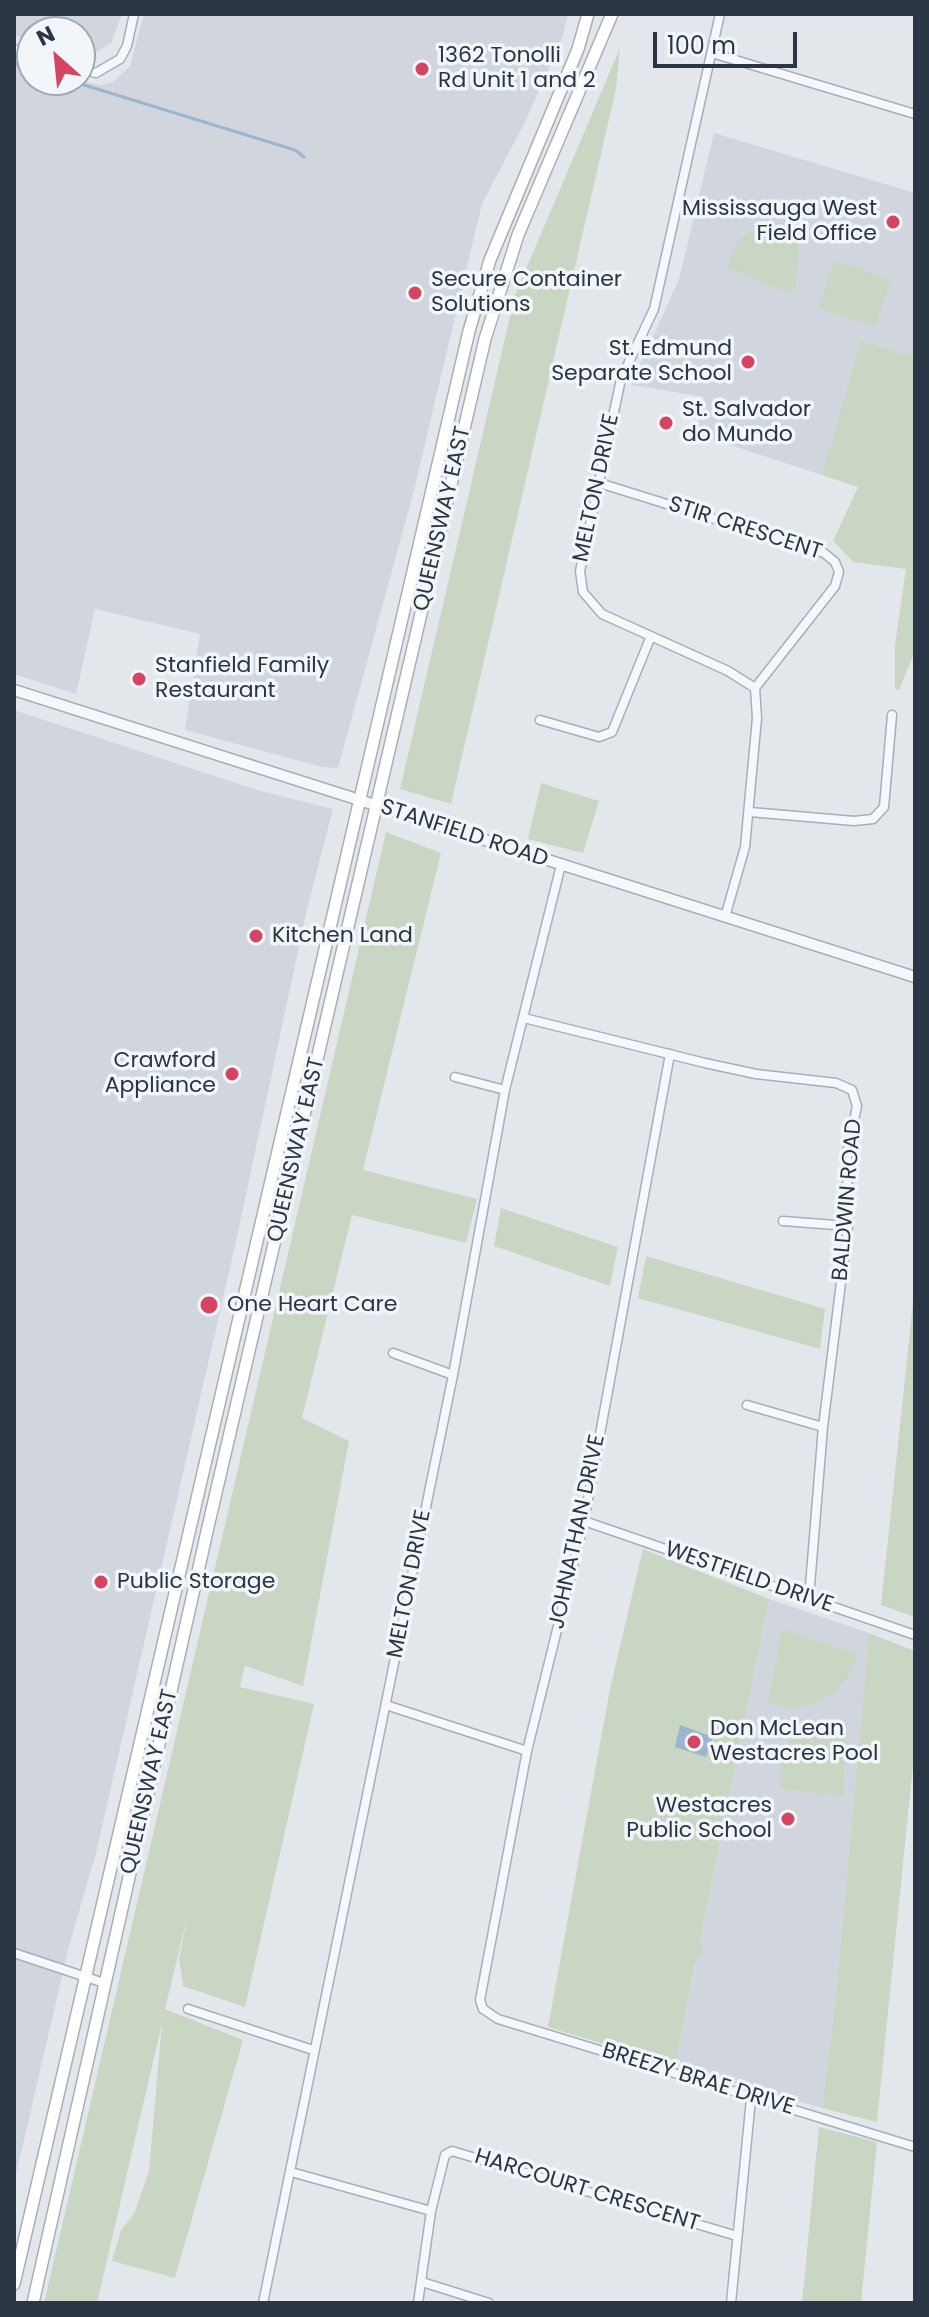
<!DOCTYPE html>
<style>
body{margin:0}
#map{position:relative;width:929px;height:2317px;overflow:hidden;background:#e3e7ec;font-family:Poppins,sans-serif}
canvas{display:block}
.frame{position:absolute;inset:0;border:16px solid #2a3545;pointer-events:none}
.north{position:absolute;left:16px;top:16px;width:80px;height:80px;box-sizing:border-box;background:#f3f6f9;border:2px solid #a3a9b1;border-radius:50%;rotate:333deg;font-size:22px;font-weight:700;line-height:32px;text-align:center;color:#2a3545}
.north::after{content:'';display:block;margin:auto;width:28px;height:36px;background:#d54460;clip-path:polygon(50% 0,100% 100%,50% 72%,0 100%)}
.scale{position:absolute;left:653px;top:32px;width:144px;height:36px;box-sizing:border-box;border:4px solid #2a3545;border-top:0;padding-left:10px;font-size:24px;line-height:28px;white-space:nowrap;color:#2a3545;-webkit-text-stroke:6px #f3f6f9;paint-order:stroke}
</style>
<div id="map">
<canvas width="929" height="2317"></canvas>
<div class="frame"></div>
<div class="north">N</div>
<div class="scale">100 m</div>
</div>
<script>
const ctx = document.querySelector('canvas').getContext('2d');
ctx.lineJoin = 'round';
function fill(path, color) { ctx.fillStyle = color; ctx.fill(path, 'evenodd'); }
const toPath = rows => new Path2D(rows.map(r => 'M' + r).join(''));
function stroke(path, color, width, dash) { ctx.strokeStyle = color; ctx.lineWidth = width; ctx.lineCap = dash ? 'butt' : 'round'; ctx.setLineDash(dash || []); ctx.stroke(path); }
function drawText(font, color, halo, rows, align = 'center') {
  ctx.font = font + ' Poppins,sans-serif'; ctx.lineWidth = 7; ctx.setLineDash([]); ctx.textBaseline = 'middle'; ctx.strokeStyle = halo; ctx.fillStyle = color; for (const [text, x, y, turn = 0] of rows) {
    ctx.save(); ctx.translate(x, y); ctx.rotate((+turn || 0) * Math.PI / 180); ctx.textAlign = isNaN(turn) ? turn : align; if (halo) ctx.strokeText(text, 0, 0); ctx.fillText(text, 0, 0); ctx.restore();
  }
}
fill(toPath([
 [14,14,122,14,111,43,89,57,80,54,80,32,32,32,32,40,14,35],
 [144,14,568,14,563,36,525,122,482,204,413,494,338,768,322,767,185,730,200,634,95,609,76,694,14,674,14,60,32,66,32,80,77,80,101,85,113,82,130,66],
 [714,133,915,193,915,357,862,340,822,475,696,434,704,397,631,385,679,279],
 [14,710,257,790,333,809,307,909,235,1246,96,1853,69,1946,14,2183],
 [769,1599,869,1633,835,2004,822,2108,675,2066]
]), '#d1d6de');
fill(toPath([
 [620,48,616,89,451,804,400,789,515,295],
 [777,221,800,230,796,289,786,293,728,267,737,242,747,233],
 [835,260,891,280,875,327,818,308],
 [861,340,915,357,915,651,899,690,895,689,895,645,906,569,853,562,833,541,858,487,822,475],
 [541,783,599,801,583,853,528,839],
 [386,832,441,853,363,1170,477,1199,466,1243,352,1215,302,1418,349,1441,303,1686,245,1666,240,1687,314,1704,245,2007,183,1986,179,1958,189,1910,165,2009,243,2040,175,2278,112,2261,121,2230,134,2214,149,2171,162,2023,97,2303,44,2303],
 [501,1208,618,1247,610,1286,494,1246],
 [646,1256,825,1309,820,1349,638,1298],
 [915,1283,915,1617,881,1605],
 [643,1549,769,1599,700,1941,703,1951,695,1964,675,2066,548,2027,610,1689],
 [782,1629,858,1655,849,1676,834,1693,814,1704,791,1708,768,1703],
 [869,1633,915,1651,915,1745,877,2122,822,2108,835,2004],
 [831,1722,847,1725,843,1796,781,1789,781,1757,789,1742,815,1724],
 [819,2127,877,2142,861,2303,802,2303]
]), '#c9d6c4');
fill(toPath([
 [680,1725,713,1737,706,1757,675,1747]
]), '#9db6cd');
stroke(toPath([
 [14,63,32,69],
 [68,80,295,150,304,157]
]), '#9db6cd', 3);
const minor = toPath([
 [720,14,654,309,621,379,580,571,583,592,602,614,728,671,755,688,757,718,745,847,725,917],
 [14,49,32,55],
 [712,53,915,114],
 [80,69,96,73,120,59,127,46,134,14],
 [596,482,824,553,835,562,839,572,835,586,755,688],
 [540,720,599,737,612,732,651,636],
 [750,812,854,821,873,819,884,807,892,715],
 [524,1018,705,1063,756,1074,836,1083,852,1090,857,1106,847,1154,848,1226,823,1427,809,1598],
 [670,1054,584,1521,527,1751,480,2000,483,2009,498,2019,915,2147],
 [455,1077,505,1090],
 [783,1221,848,1226],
 [393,1353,453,1375],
 [747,1405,823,1427],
 [584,1521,915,1635],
 [386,1705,527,1751],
 [14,1953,104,1983],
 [188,2009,313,2050],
 [291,2172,431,2211],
 [422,2282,489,2303],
 [263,2303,453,1375,505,1090,561,865],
 [418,2303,431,2211,445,2155,452,2151,737,2236],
 [731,2303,751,2099]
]);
const tertiary = toPath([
 [14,690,915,977]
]);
const secondary = toPath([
 [14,2284,469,331,490,260,578,49,588,14],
 [33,2303,208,1527,485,339,518,235,612,14]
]);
stroke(minor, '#a8aeb7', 11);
stroke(tertiary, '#a8aeb7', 13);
stroke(secondary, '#a8aeb7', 14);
stroke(minor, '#f6f7fa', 8);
stroke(tertiary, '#f6f7fa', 10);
stroke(secondary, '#fff', 11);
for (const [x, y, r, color] of [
 [422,69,8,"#d54460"],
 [893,222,8,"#d54460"],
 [415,293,8,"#d54460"],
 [748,362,8,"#d54460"],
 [666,423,8,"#d54460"],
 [139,679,8,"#d54460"],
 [256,936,8,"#d54460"],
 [232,1074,8,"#d54460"],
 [209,1305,10,"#d54460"],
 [101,1582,8,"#d54460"],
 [694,1742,8,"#d54460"],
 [788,1819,8,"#d54460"]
]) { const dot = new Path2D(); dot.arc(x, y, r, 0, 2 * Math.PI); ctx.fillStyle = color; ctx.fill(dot); stroke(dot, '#f3f6f9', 3); }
drawText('22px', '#2a3545', '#f3f6f9', [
 ["1362 Tonolli",438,56],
 ["Rd Unit 1 and 2",438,81],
 ["Mississauga West",877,209,"right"],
 ["Field Office",877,234,"right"],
 ["Secure Container",431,280],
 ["Solutions",431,305],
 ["St. Edmund",732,349,"right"],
 ["Separate School",732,374,"right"],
 ["St. Salvador",682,410],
 ["do Mundo",682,435],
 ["Stanfield Family",155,666],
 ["Restaurant",155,691],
 ["Kitchen Land",272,936],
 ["Crawford",216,1061,"right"],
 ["Appliance",216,1086,"right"],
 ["One Heart Care",227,1305],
 ["Public Storage",117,1582],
 ["Don McLean",710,1729],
 ["Westacres Pool",710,1754],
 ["Westacres",772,1806,"right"],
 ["Public School",772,1831,"right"]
], 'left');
drawText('22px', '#2a3545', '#f3f6f9', [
 ["MELTON DRIVE",597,488,-78],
 ["QUEENSWAY EAST",443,519,-77],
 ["STIR CRESCENT",745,529,18],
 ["STANFIELD ROAD",464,834,18],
 ["QUEENSWAY EAST",297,1150,-77],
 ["BALDWIN ROAD",848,1200,-85],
 ["JOHNATHAN DRIVE",578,1532,-78],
 ["WESTFIELD DRIVE",749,1578,19],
 ["MELTON DRIVE",410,1584,-79],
 ["QUEENSWAY EAST",150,1782,-77],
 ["BREEZY BRAE DRIVE",698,2080,17],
 ["HARCOURT CRESCENT",587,2191,17]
]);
</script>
